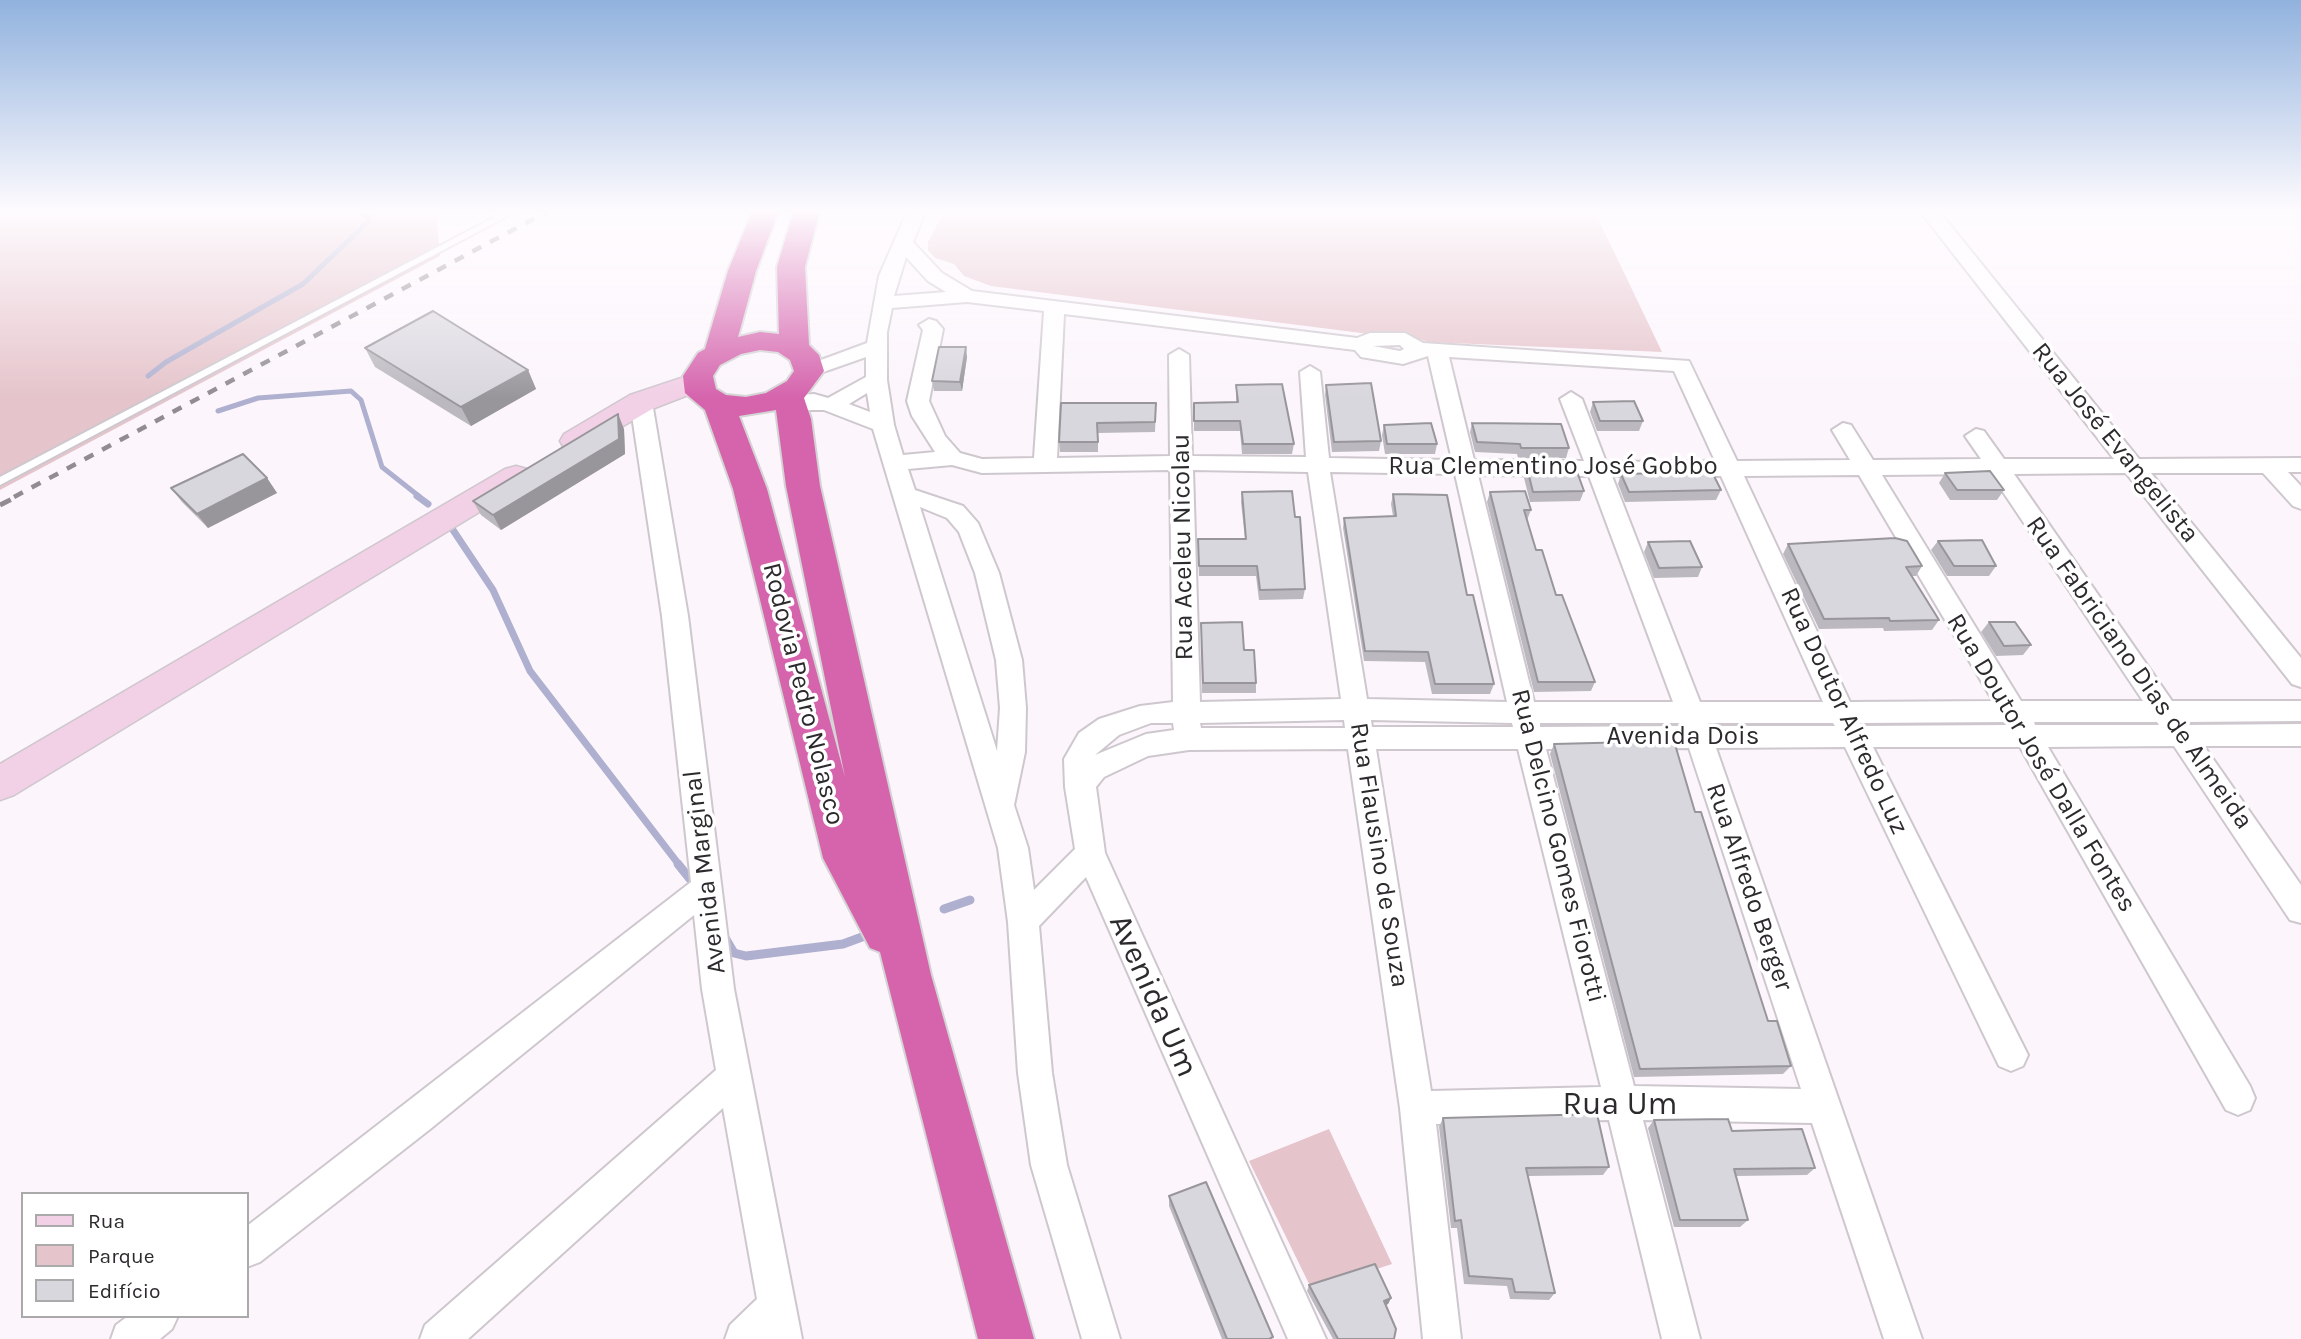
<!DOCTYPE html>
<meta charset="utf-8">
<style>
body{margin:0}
#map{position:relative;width:2301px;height:1339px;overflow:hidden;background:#fcf6fc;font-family:Karla,sans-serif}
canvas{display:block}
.legend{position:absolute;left:21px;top:1192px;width:228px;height:126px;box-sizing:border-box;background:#fff;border:2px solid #abaaab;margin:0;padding:9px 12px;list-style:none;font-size:21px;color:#2c2a2c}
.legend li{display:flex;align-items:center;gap:14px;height:35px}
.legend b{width:35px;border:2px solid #abaaab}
</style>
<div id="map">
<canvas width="2301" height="1339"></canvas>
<ul class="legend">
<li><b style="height:9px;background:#f2d0e6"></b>Rua</li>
<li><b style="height:19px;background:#e5c4cb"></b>Parque</li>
<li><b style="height:19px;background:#d9d7de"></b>Edifício</li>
</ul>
</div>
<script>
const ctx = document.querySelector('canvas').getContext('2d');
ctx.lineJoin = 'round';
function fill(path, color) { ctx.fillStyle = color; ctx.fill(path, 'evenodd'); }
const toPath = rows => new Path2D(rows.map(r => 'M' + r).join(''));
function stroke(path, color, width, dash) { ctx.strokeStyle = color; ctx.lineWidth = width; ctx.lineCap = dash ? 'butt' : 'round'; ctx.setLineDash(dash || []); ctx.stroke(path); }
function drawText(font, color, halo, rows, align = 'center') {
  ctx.font = font + ' Karla,sans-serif'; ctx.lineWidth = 7; ctx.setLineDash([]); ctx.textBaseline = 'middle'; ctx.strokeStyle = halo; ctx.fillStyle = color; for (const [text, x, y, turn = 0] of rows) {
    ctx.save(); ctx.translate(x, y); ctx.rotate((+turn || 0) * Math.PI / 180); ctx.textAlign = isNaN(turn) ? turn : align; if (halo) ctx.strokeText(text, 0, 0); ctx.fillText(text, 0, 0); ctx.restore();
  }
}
fill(toPath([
 [0,210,436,210,440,256,0,490],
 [945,210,1594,210,1662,352,1428,342,1401,333,1369,334,991,286,964,276,954,264,935,258,928,250,928,242],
 [1329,1129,1392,1264,1312,1290,1249,1161]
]), '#e5c4cb');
stroke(toPath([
 [148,376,166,362,303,284,369,221,364,213,348,210],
 [218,411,258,398,351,391,361,400,382,467,420,497]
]), '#afb0cf', 5);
stroke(toPath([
 [417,496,428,504],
 [453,530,493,590,530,671,680,866]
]), '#afb0cf', 7);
stroke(toPath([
 [678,864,690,879],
 [944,909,970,900],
 [724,936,734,953,746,956,843,944,862,937]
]), '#afb0cf', 9);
const lane = toPath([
 [508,210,519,210,0,485,0,477,508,210]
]);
const street = toPath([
 [908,210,926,210,913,242,942,273,972,291,1357,338,1370,333,1405,333,1423,343,1689,361,1737,461,1850,460,1832,430,1843,423,1851,425,1873,460,1981,459,1965,436,1976,429,1984,431,2004,459,2114,459,1919,210,1938,210,2139,459,2301,458,2301,472,2288,472,2301,486,2301,509,2293,506,2263,473,2151,473,2301,658,2301,687,2292,684,2126,473,2014,474,2172,701,2301,701,2301,721,2187,722,2189,725,2301,724,2301,746,2204,746,2301,885,2301,923,2290,920,2174,746,2048,747,2250,1086,2255,1098,2250,1110,2238,1115,2226,1110,2020,747,1873,747,2028,1055,2023,1066,2011,1071,1999,1066,1845,747,1716,748,1922,1339,1884,1339,1812,1123,1643,1120,1700,1339,1662,1339,1609,1120,1436,1124,1461,1339,1423,1339,1400,1108,1348,749,1189,750,1148,756,1104,777,1096,787,1105,853,1326,1339,1288,1339,1086,877,1039,926,1052,1073,1067,1165,1120,1339,1082,1339,1031,1165,1018,1073,1008,922,998,848,873,429,824,410,790,410,779,403,790,396,814,394,828,398,866,377,866,357,809,377,799,371,802,367,867,343,879,276,908,210],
 [906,257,928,281,946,292,894,296,906,257],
 [967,302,1044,311,1034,458,982,459,960,453,945,436,929,401,943,329,936,321,929,319,919,325,923,330,907,401,912,416,935,452,903,455,894,425,887,380,887,332,892,308,967,302],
 [1064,314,1355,350,1361,357,1403,364,1428,356,1452,460,1329,458,1320,372,1310,366,1300,372,1306,457,1192,456,1189,355,1179,349,1169,355,1170,456,1057,458,1064,314],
 [1400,345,1404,349,1400,351,1373,346,1400,345],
 [1449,357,1674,371,1715,461,1606,462,1582,399,1571,392,1560,399,1584,461,1474,460,1449,357],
 [867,393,870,412,849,404,867,393],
 [952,465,982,473,1170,470,1173,702,1140,706,1099,719,1079,733,1064,759,1065,787,1075,849,1034,890,1028,848,1014,805,1025,752,1026,708,1022,660,999,573,978,523,963,506,915,490,908,469,952,465],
 [1193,470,1308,472,1341,699,1200,702,1193,470],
 [1330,472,1455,474,1507,702,1367,699,1330,472],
 [1991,474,2143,701,2021,701,1882,475,1991,474],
 [1478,475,1589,476,1673,702,1534,702,1478,475],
 [1859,475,1993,701,1850,702,1744,476,1859,475],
 [1612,476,1721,476,1823,702,1700,702,1612,476],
 [920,507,947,518,959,532,975,573,996,660,1000,708,997,751,920,507],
 [1344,720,1345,728,1201,728,1200,723,1344,720],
 [1371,720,1512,723,1513,727,1372,727,1371,720],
 [2006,722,2007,725,1862,726,1860,723,2006,722],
 [2034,722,2157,722,2159,725,2035,725,2034,722],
 [1151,723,1173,723,1174,730,1146,734,1095,755,1119,735,1151,723],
 [1540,723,1680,723,1682,726,1540,727,1540,723],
 [1708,723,1833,723,1835,726,1709,726,1708,723],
 [1689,748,1801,1089,1634,1086,1546,749,1689,748],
 [1376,749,1518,749,1601,1087,1431,1091,1376,749],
 [641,395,652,402,688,616,734,989,802,1339,725,1339,730,1325,757,1299,723,1108,468,1339,420,1339,425,1325,716,1070,702,989,694,915,429,1130,260,1262,247,1267,247,1226,691,882,662,616,630,402,641,395],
 [128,1316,178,1316,172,1329,160,1339,111,1339,116,1325,128,1316]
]);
const secondary = toPath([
 [699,372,709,375,714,381,709,387,652,409,586,448,575,451,564,448,560,441,564,434,630,395,699,372],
 [516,466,527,469,532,476,527,483,14,795,0,800,0,764,505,469,516,466]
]);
const highway = toPath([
 [753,210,779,210,756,271,738,337,760,332,779,334,777,267,794,210,820,210,805,267,809,345,819,355,824,371,804,398,811,419,820,486,931,975,1034,1339,978,1339,880,952,870,948,823,858,733,489,705,410,685,393,683,376,698,353,705,349,728,271,753,210],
 [760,350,778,352,790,360,794,371,787,381,766,393,746,397,726,395,716,389,713,376,720,365,741,354,760,350],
 [776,410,786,486,845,777,767,489,739,416,776,410]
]);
stroke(lane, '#cec8ce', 4);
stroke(street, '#cec8ce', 4);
stroke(secondary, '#cec8ce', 3);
stroke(highway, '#d5d4d5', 4);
fill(lane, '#fff');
fill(street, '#fff');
fill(secondary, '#f2d0e6');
fill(highway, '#d564ad');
stroke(toPath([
 [14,497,550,210]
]), '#908c90', 4.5, [10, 10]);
stroke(toPath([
 [0,505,18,496]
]), '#908c90', 5, [12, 12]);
fill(toPath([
 [365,348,528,370,536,389,471,426,375,367],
 [967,357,962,391,934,391,932,381],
 [1236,385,1294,444,1292,454,1242,454,1240,431,1194,431,1194,403,1236,402],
 [1326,385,1381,441,1379,451,1332,452,1325,395],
 [1593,402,1643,421,1639,431,1597,431,1590,412],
 [1061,403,1156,403,1155,432,1098,433,1098,452,1060,452,1059,442],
 [1472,423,1569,448,1566,458,1518,458,1517,454,1475,452,1470,432],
 [1384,425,1437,444,1435,454,1385,454,1382,435],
 [624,429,625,454,501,530,481,515,473,501],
 [1527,468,1584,491,1580,501,1530,502,1524,478],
 [1945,473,2004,490,1997,500,1950,500,1939,483],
 [1621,474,1721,490,1716,500,1625,502,1618,484],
 [267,478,277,493,208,528,182,502,171,488],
 [1242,492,1305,589,1303,599,1259,600,1256,576,1199,576,1198,539,1245,539,1241,502],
 [1490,492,1531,510,1527,520,1536,550,1595,682,1591,691,1534,692,1487,502],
 [1393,494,1467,595,1494,684,1490,694,1432,694,1425,662,1364,661,1343,528,1344,518,1393,516,1391,504],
 [1938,541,1996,566,1989,576,1947,576,1931,550],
 [1648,542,1702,567,1698,577,1654,578,1644,552],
 [1788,544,1922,566,1916,576,1911,576,1939,620,1932,630,1884,631,1883,628,1819,629,1783,554],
 [1989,622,2031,645,2023,655,1996,656,1981,632],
 [1201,623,1244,650,1256,683,1256,693,1202,693],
 [1554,744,1695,812,1768,1021,1791,1066,1783,1074,1634,1077,1550,754],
 [1443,1118,1609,1167,1603,1175,1528,1176,1555,1293,1549,1300,1510,1299,1507,1286,1464,1284,1457,1228,1451,1228,1439,1127],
 [1654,1120,1732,1131,1815,1168,1807,1175,1736,1176,1748,1220,1740,1227,1674,1227,1648,1128],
 [1169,1196,1272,1339,1222,1339,1169,1206],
 [1309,1285,1391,1298,1388,1304,1386,1305,1394,1339,1333,1339,1307,1291]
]), '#bbb9bf');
fill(toPath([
 [966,347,967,357,962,391,960,382],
 [528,370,536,389,471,426,461,407],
 [618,414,624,429,625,454,501,530,493,515],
 [267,478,277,493,208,528,197,514],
 [1391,1298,1388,1304,1381,1307,1384,1301]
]), '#98969b');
const building = toPath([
 [433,311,528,370,461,407,365,348,433,311],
 [939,347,966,347,960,382,932,381,939,347],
 [1371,383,1381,441,1334,442,1326,385,1371,383],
 [1282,384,1294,444,1243,444,1240,421,1194,421,1194,403,1238,402,1236,385,1282,384],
 [1634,401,1643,421,1600,421,1593,402,1634,401],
 [1061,403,1156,403,1155,422,1097,423,1098,442,1059,442,1061,403],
 [618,414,619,439,493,515,473,501,618,414],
 [1431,423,1437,444,1387,444,1384,425,1431,423],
 [1472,423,1561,424,1569,448,1521,448,1520,444,1477,442,1472,423],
 [243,454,267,478,197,514,171,488,243,454],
 [1527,468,1576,469,1584,491,1533,492,1527,468],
 [1990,471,2004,490,1957,490,1945,473,1990,471],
 [1712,472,1721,490,1629,492,1621,474,1712,472],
 [1292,491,1295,517,1300,517,1305,589,1260,590,1257,566,1199,566,1198,539,1246,539,1242,492,1292,491],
 [1525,491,1531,510,1524,510,1536,550,1542,550,1556,595,1562,595,1595,682,1538,682,1490,492,1525,491],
 [1393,494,1447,495,1467,595,1473,595,1494,684,1435,684,1428,652,1365,651,1344,518,1396,516,1393,494],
 [1895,538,1907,541,1922,566,1906,567,1939,620,1890,621,1889,618,1824,619,1788,544,1895,538],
 [1982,540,1996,566,1954,566,1938,541,1982,540],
 [1690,541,1702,567,1659,568,1648,542,1690,541],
 [1242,622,1244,650,1254,650,1256,683,1203,683,1201,623,1242,622],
 [1989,622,2015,622,2031,645,2004,646,1989,622],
 [1674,741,1695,812,1701,812,1768,1021,1777,1021,1791,1066,1640,1069,1554,744,1674,741],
 [1597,1114,1609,1167,1526,1168,1555,1293,1515,1292,1512,1279,1469,1276,1461,1220,1455,1221,1443,1118,1597,1114],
 [1728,1119,1732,1131,1802,1129,1815,1168,1734,1169,1748,1220,1680,1220,1654,1120,1728,1119],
 [1206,1182,1273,1337,1269,1339,1227,1339,1169,1196,1206,1182],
 [1375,1264,1391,1298,1384,1301,1396,1329,1394,1339,1338,1339,1309,1285,1375,1264]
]);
fill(building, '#d9d7de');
stroke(building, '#98969b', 2);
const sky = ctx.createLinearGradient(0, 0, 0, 398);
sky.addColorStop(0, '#91b2de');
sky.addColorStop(0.53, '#fefbfe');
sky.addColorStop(1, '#fefbfe00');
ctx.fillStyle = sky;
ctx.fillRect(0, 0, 2301, 398);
drawText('26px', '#2c2a2c', '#fff', [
 ["Rua José Evangelista",2115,443,51],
 ["Rua Clementino José Gobbo",1553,467],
 ["Rua Aceleu Nicolau",1183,547,-91],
 ["Rua Fabriciano Dias de Almeida",2139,673,55],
 ["Rodovia Pedro Nolasco",803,694,76],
 ["Rua Doutor Alfredo Luz",1844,711,65],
 ["Avenida Dois",1683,737],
 ["Rua Doutor José Dalla Fontes",2041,763,59],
 ["Rua Delcino Gomes Fiorotti",1558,846,76],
 ["Rua Flausino de Souza",1379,855,81],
 ["Avenida Marginal",705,872,-97],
 ["Rua Alfredo Berger",1749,887,71]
]);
drawText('32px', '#2c2a2c', '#fff', [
 ["Avenida Um",1153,996,66],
 ["Rua Um",1620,1105]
]);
</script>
